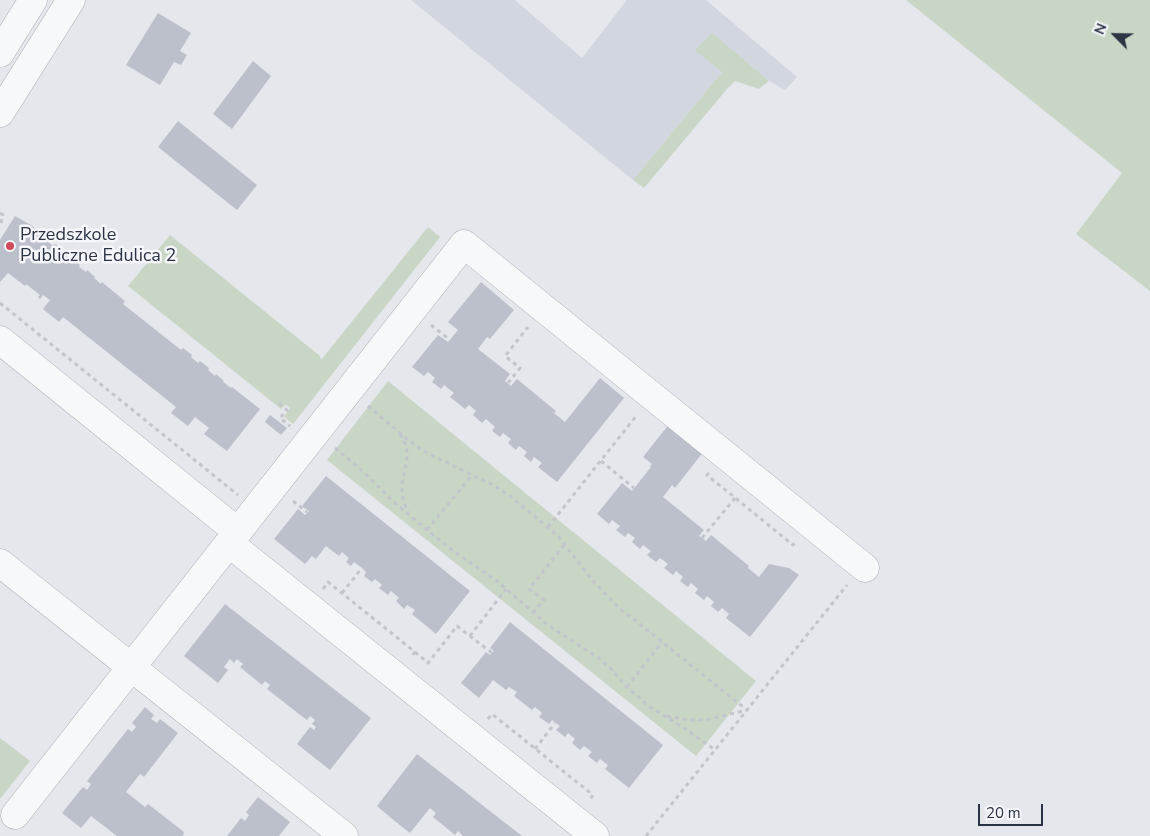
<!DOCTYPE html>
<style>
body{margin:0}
#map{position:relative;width:1150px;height:836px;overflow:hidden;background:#e4e7ec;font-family:"Nunito Sans",sans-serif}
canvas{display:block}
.north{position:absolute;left:1090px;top:10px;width:50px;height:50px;-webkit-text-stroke:4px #f4f6f9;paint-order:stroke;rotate:293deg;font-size:14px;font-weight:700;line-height:20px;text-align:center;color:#2b3445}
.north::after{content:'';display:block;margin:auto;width:18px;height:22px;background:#2b3445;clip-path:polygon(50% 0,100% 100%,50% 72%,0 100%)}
.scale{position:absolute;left:978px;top:804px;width:65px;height:22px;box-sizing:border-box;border:2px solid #2b3445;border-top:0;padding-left:6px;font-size:15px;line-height:18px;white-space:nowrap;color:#2b3445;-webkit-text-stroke:4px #f4f6f9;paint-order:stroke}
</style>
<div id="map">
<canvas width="1150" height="836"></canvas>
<div class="north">N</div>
<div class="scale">20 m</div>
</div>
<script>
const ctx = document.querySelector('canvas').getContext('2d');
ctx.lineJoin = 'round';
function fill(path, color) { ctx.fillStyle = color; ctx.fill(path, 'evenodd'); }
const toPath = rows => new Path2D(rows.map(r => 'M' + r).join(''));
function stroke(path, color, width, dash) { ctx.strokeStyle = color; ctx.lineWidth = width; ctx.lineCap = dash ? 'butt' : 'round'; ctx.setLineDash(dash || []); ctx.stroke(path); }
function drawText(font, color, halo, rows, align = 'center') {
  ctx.font = font + ' "Nunito Sans",sans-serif'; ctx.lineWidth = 5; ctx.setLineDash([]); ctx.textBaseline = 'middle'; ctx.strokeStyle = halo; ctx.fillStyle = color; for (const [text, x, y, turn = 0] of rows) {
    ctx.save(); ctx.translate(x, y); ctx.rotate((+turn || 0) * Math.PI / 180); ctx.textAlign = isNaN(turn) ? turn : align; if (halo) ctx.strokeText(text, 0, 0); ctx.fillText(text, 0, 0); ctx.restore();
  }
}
fill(toPath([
 [411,0,515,0,582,58,627,0,706,0,797,77,785,90,769,81,712,34,722,72,633,180]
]), '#d2d6de');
fill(toPath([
 [906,0,1150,0,1150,291,1076,234,1122,173],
 [712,33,769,81,759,89,735,81,727,89,644,188,633,180,722,72,695,50],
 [428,227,440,237,293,424,284,417,290,408,286,405,281,409,128,286,170,235,320,356,321,360],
 [388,381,756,681,696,756,327,460],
 [0,738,30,761,0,799]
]), '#c9d6c5');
fill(toPath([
 [158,13,191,33,180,51,187,55,181,65,174,62,160,85,126,65],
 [253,61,271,76,232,129,213,114],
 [178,121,257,185,237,210,158,147],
 [15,216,31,225,47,238,46,240,53,246,55,244,64,251,62,253,70,259,71,258,80,265,79,267,86,272,87,270,95,277,94,278,101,284,102,282,125,301,123,304,181,350,183,348,192,355,191,357,198,363,200,361,209,368,208,370,215,376,216,374,224,381,223,382,231,388,232,387,260,409,227,451,204,434,209,428,195,417,188,426,171,413,176,407,63,317,59,322,43,309,50,300,43,295,40,299,38,297,40,295,26,284,25,286,8,273,0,282,0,240],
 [481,282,514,310,490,339,487,337,478,349,510,374,505,381,511,386,517,379,556,411,554,413,565,422,600,378,624,398,557,482,538,467,542,463,534,457,531,462,524,456,527,452,519,446,516,450,508,443,511,439,503,433,500,437,492,431,495,427,486,419,482,423,473,415,476,411,469,405,465,409,450,397,454,393,444,385,441,389,432,382,435,378,428,372,424,376,412,367,438,335,448,342,458,330,448,322],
 [270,415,287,428,281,435,265,422],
 [670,423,704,451,675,488,672,485,663,497,704,530,699,536,706,541,711,535,749,566,748,568,759,577,769,564,789,568,799,575,750,637,726,618,729,614,722,608,718,612,711,606,714,602,707,596,704,600,695,593,698,589,691,583,688,587,680,581,683,577,676,571,673,575,664,568,668,564,660,558,656,562,647,555,651,551,643,545,640,549,632,542,635,538,628,533,625,537,616,530,620,526,612,520,609,524,597,514,622,483,632,491,651,467,650,466,652,464,643,457],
 [326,476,470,591,436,634,412,614,415,610,407,605,404,609,396,601,399,598,391,591,388,595,379,588,382,585,375,579,372,582,364,576,366,572,362,568,354,562,351,566,346,562,349,558,342,552,339,556,326,546,316,559,312,556,305,564,274,539,298,509,305,515,309,511,302,506],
 [225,604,371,718,330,770,297,744,310,727,314,730,316,727,312,724,315,720,310,716,307,720,299,714,267,689,270,685,265,681,262,685,240,667,243,664,237,659,234,663,230,659,224,667,228,670,218,683,184,656],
 [510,622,663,745,629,788,605,769,608,765,600,759,597,763,588,756,592,752,584,746,580,750,572,743,575,739,568,733,565,737,556,730,560,726,552,720,549,724,539,717,542,713,535,707,532,710,514,696,517,692,509,687,506,690,493,680,479,698,461,683,486,652,490,655,494,651,490,648],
 [145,707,154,715,151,719,157,723,160,719,178,733,144,777,140,774,126,792,145,807,148,804,184,832,183,835,184,836,117,836,91,816,81,828,62,813,83,787,87,790,91,784,87,781,128,729,132,732,136,727,132,723],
 [417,754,504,822,522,836,462,836,462,835,458,831,455,835,433,817,436,813,430,808,410,833,391,818,377,806],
 [258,797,290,822,279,836,227,836,241,818,245,821,249,815,246,812]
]), '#bbc0ca');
const minor = toPath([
 [0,53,33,0],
 [0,113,71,0],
 [0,340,238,532],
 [229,543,595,836],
 [0,563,344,836],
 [15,815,464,244,865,568]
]);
stroke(minor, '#a9aeb7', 29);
stroke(toPath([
 [0,213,3,215,0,226],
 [0,303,238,495],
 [431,325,450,340],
 [508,383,520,368,505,356,528,327],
 [279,403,287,410,280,418,290,426],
 [368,406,413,444,422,450,433,456,489,483,510,496,558,536,594,582,617,606,747,710],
 [400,434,405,444,407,451,407,459,402,484,402,491,403,499,408,513],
 [335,448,359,468,394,502,427,530,452,550,497,581,548,625,600,659,612,670,627,687,650,707,684,728,715,750],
 [601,461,634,488],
 [709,473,707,475,793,545,795,543],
 [293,501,307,512],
 [548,527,637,415],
 [427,530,472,475],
 [702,538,735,498],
 [323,589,328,582,415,652,411,657],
 [342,593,362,568],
 [533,613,544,600,529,589,565,544],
 [470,636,506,589],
 [415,652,428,663,457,626,492,653],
 [627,687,662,642],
 [667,716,689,720,698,720,710,719,747,710],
 [488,719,492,714,593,795,589,801],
 [535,749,555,723],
 [646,836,847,585]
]), '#c2c5cb', 3, [4, 4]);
stroke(minor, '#f7f8fa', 28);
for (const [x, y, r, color] of [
 [10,246,5,"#d1495b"]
]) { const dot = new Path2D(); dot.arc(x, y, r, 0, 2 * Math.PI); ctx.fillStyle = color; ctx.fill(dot); stroke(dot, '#f4f6f9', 2); }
drawText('18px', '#2b3445', '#f4f6f9', [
 ["Przedszkole",20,236],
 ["Publiczne Edulica 2",20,257]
], 'left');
</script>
